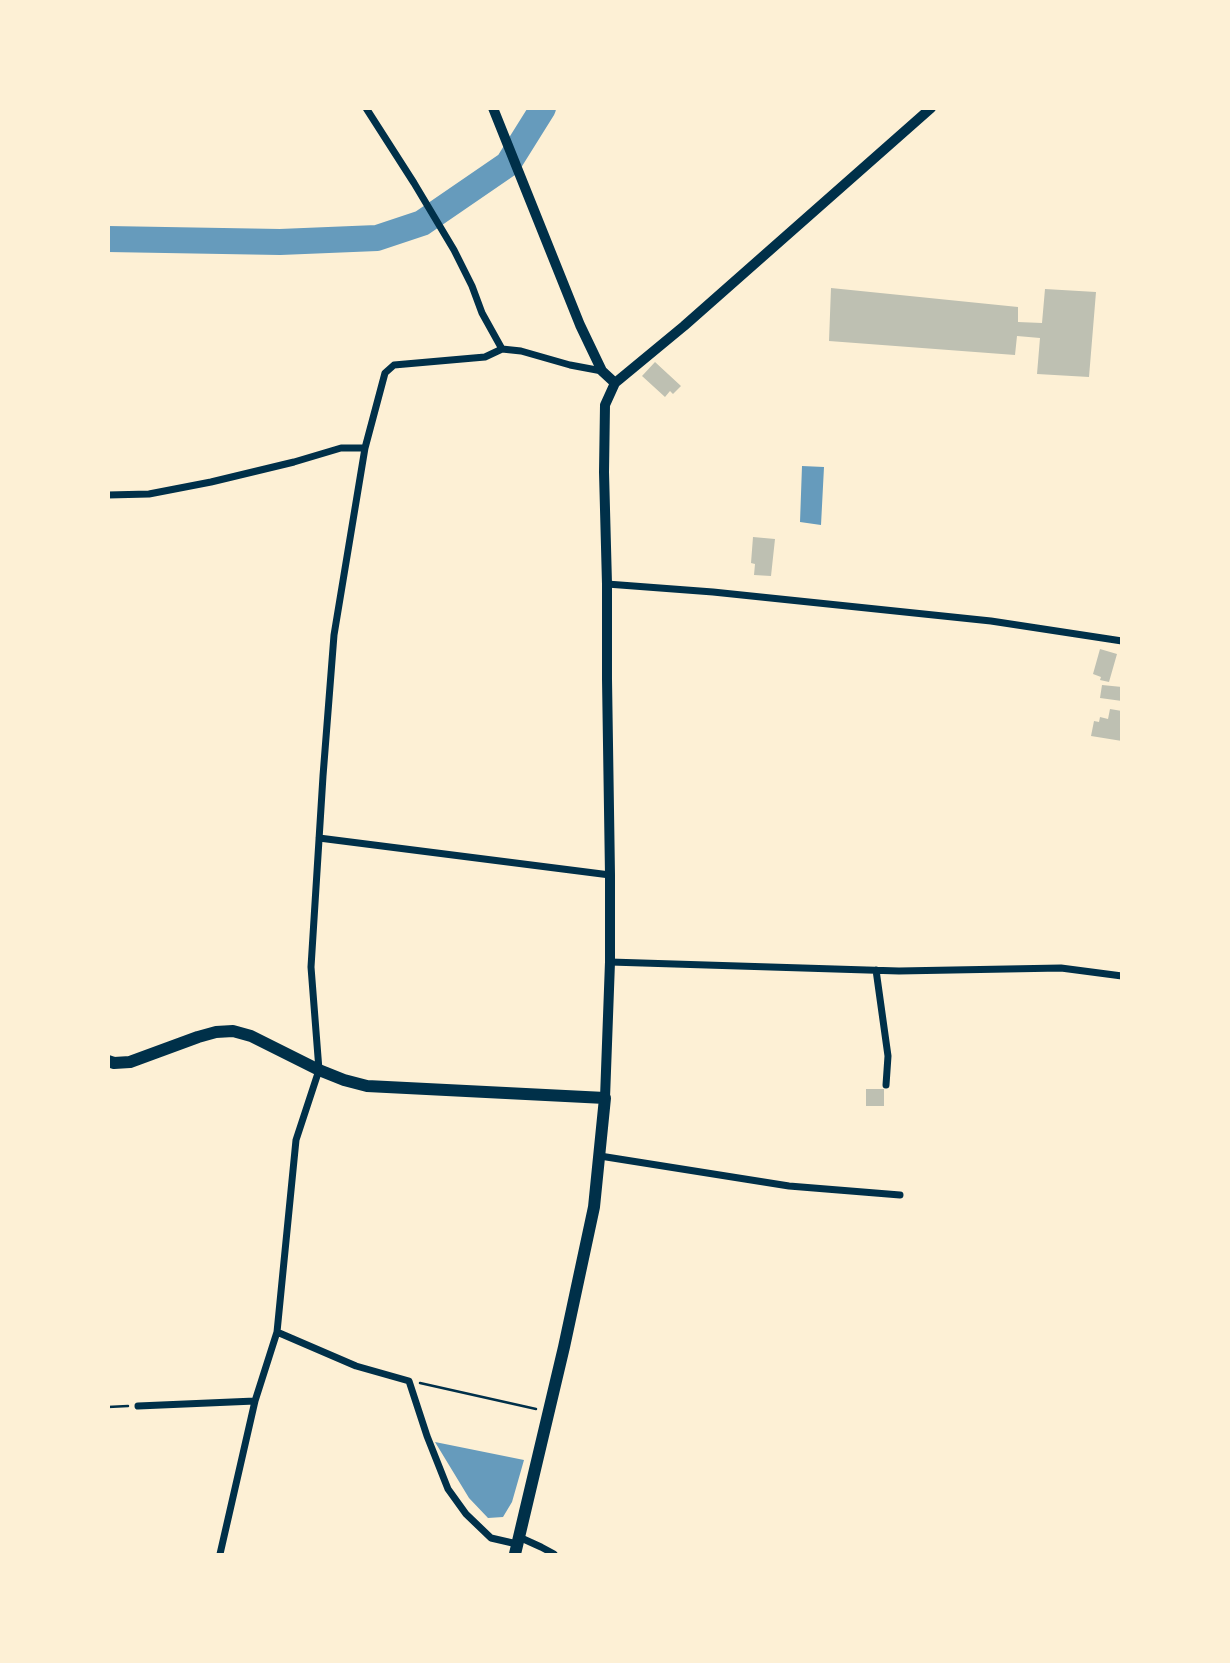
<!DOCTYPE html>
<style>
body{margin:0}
#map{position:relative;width:1230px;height:1663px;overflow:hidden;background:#fdf0d5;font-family:Ubuntu,sans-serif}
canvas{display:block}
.frame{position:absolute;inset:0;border:110px solid #fdf0d5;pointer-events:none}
</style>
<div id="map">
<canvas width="1230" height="1663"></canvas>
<div class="frame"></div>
</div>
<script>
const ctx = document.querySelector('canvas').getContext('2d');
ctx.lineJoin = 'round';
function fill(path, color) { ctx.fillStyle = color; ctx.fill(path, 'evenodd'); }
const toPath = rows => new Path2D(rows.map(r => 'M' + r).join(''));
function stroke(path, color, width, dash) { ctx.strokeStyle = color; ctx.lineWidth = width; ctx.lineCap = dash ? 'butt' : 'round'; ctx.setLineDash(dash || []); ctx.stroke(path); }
fill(toPath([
 [802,466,824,467,821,525,800,522],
 [435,1442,524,1460,512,1502,503,1517,488,1518,469,1498]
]), '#669bbc');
stroke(toPath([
 [108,239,280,242,377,238,422,223,508,164,543,108]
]), '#669bbc', 26);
fill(toPath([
 [831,288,1018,307,1018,322,1042,323,1045,289,1096,292,1089,377,1037,374,1040,338,1017,336,1015,355,829,341],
 [655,362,681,386,673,394,670,391,665,397,642,376],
 [753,537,775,539,771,576,754,575,755,564,751,563],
 [1100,649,1117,654,1109,682,1100,680,1101,677,1093,674],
 [1102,685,1122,687,1122,701,1100,698],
 [1110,709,1122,711,1122,741,1091,736,1094,721,1099,722,1100,717,1108,719],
 [866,1089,884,1089,884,1106,866,1106]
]), '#bec0b2');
stroke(toPath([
 [420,1383,536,1409],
 [108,1407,128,1406]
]), '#003049', 2.5);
stroke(toPath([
 [366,108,414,183,454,250,472,286,482,313,502,349],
 [108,495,149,494,211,482,294,462,341,448,365,448],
 [607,584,713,592,991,621,1122,641],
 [319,838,610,875],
 [610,962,899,971,1061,968,1122,976],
 [876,970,888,1056,886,1085],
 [600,1156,789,1186,900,1195],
 [277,1332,356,1366,409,1381,427,1436,448,1489,466,1514,491,1538,517,1544],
 [138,1406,255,1401],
 [519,1537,541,1547,554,1554],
 [220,1554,255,1401,277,1332,296,1140,319,1070,311,967,323,776,334,635,365,448,385,373,394,365,485,357,502,349,521,351,570,365,602,371]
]), '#003049', 7);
stroke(toPath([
 [493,108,580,325,602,371,615,383],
 [605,1098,610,962,610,875,607,679,607,584,604,472,605,405,615,383,684,326,931,108]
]), '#003049', 10);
stroke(toPath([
 [108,1061,114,1063,130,1062,198,1037,216,1032,233,1031,251,1036,319,1070,344,1080,367,1086,605,1098,594,1207,564,1347,515,1554]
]), '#003049', 12);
</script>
